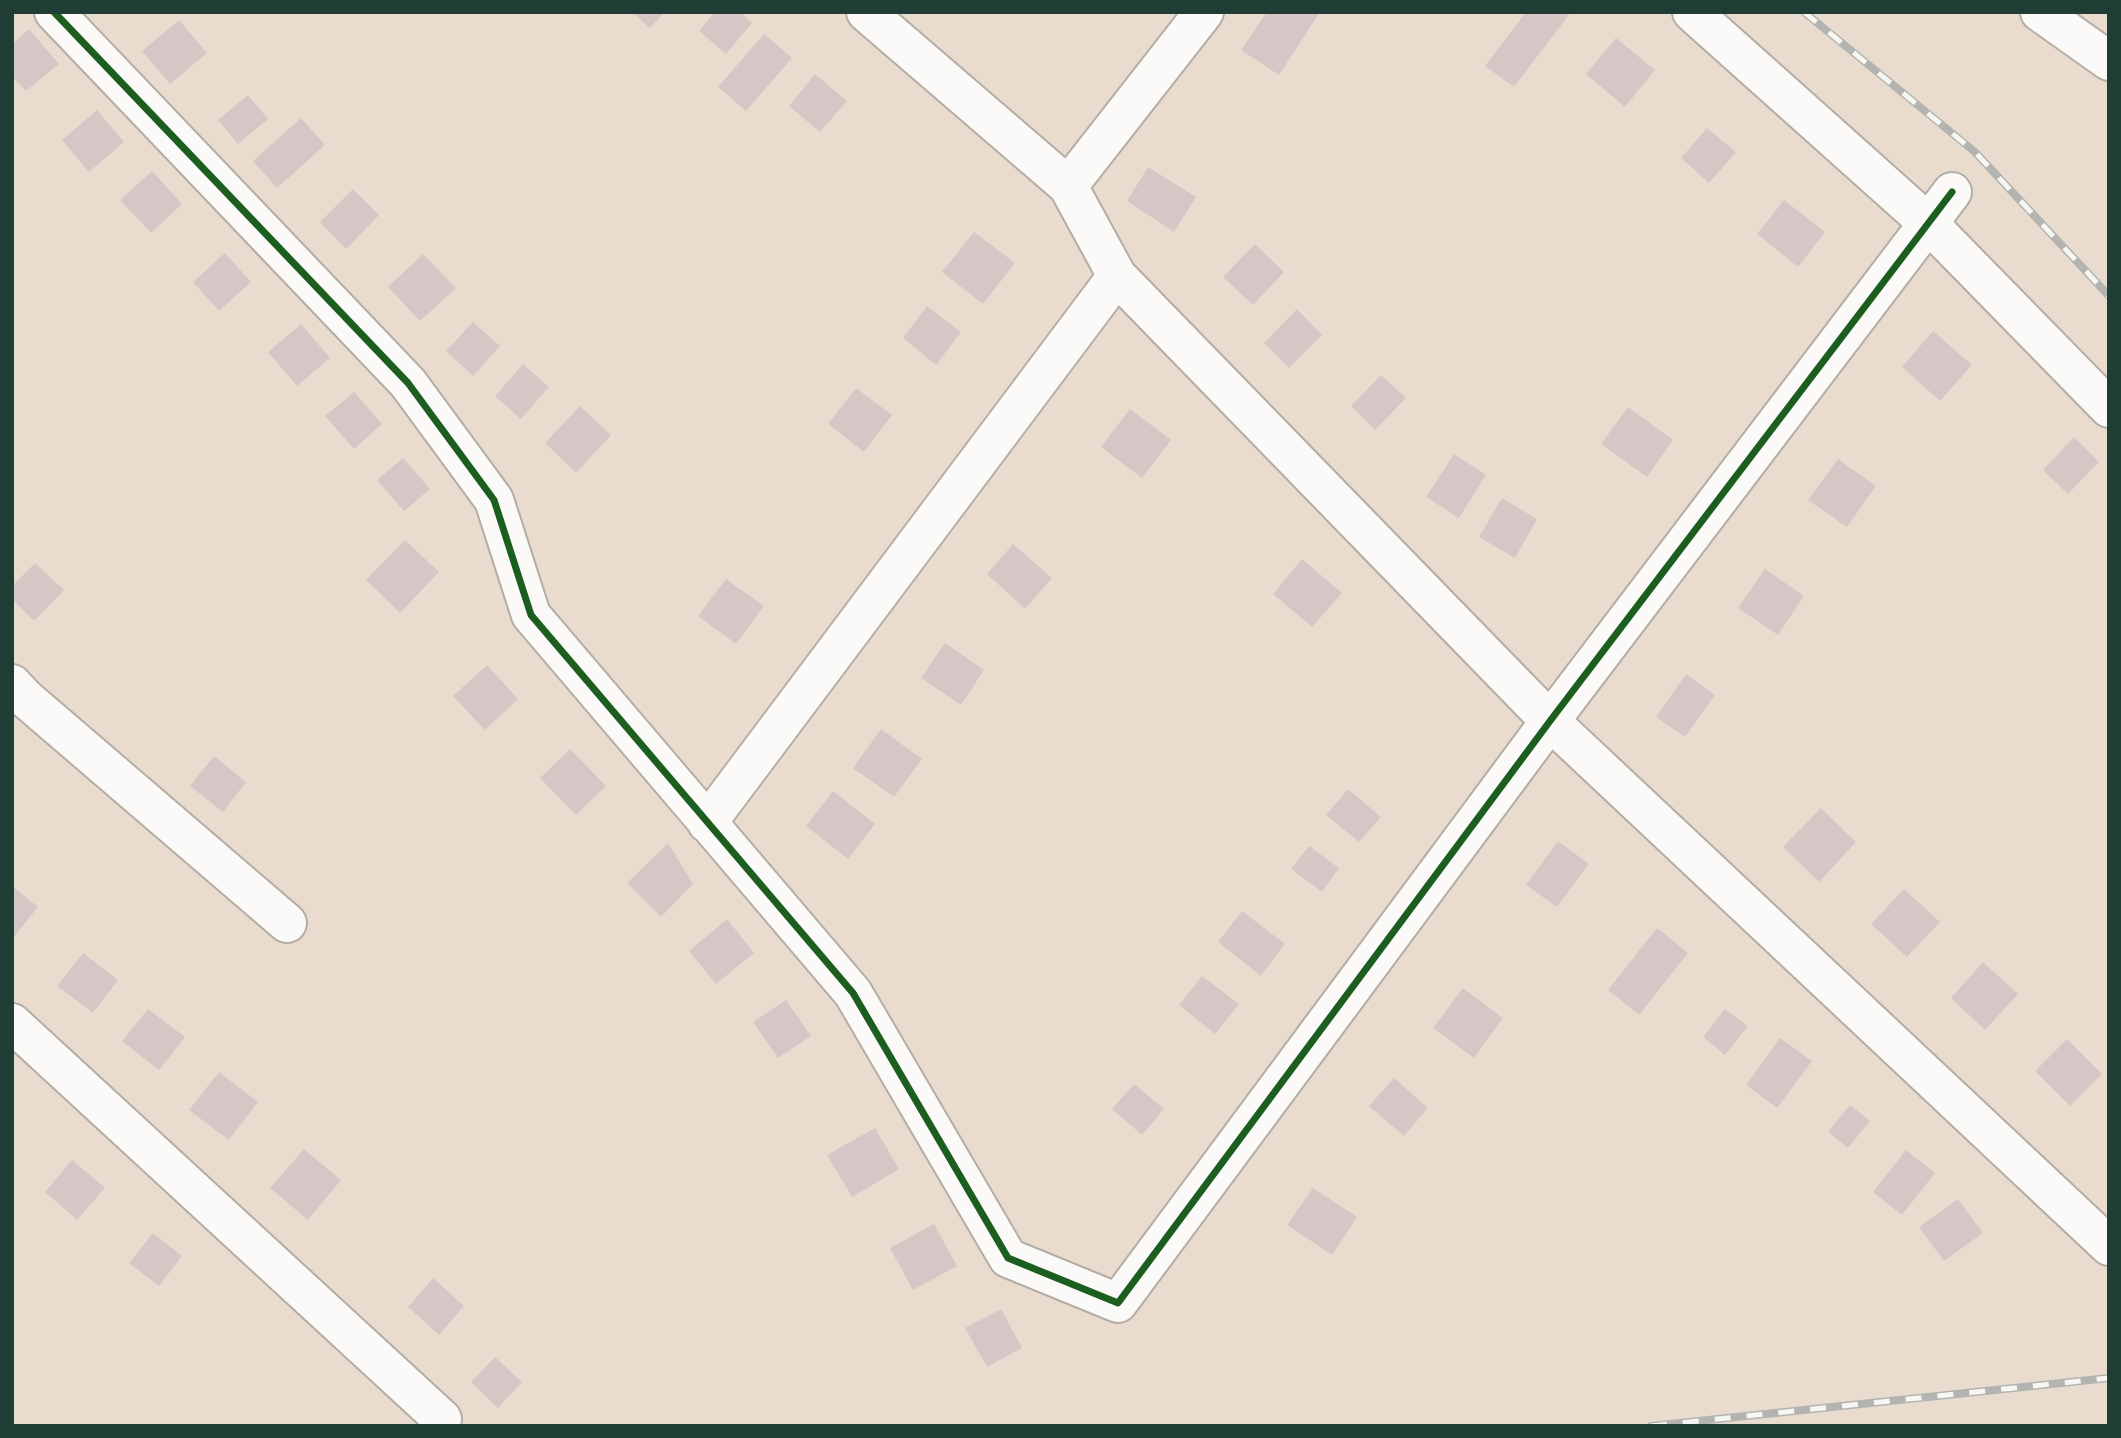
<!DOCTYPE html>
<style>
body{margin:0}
#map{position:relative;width:2121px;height:1438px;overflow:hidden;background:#e9dcce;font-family:"Balsamiq Sans",sans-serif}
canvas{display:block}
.frame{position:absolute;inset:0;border:14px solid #1f3d34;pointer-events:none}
</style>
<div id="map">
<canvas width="2121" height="1438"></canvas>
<div class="frame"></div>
</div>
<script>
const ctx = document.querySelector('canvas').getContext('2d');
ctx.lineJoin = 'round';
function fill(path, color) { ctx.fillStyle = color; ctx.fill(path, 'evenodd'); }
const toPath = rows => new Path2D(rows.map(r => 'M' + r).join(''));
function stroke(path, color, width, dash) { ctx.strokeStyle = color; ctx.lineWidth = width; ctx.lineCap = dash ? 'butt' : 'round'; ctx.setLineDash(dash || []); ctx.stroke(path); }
fill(toPath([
 [632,12,665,12,650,28],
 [715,12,740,12,752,23,726,54,699,31],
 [1267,12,1320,12,1279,75,1241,50],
 [1526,12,1571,12,1514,87,1485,66],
 [179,20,207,53,170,84,142,51],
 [29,29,59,64,26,91,12,76,12,44],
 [764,34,792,58,746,111,718,87],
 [1616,38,1655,70,1625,107,1586,74],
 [815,74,847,101,820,132,789,106],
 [248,95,268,119,238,144,218,120],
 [97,110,124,142,89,172,62,140],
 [301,118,325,145,277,188,253,161],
 [1707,128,1736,152,1709,183,1681,158],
 [1148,167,1196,197,1174,232,1127,201],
 [152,171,182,204,151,233,120,200],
 [353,189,379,215,346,249,320,222],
 [1784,200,1825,232,1798,267,1757,234],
 [974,232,1015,263,983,304,942,272],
 [1255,244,1284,272,1253,305,1223,277],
 [225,253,251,282,219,311,193,282],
 [423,254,456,288,420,321,388,287],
 [927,306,961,332,936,365,903,338],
 [1297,309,1322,335,1289,368,1264,343],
 [473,322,500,346,473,376,446,351],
 [301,324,330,358,297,386,268,352],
 [1933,331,1972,365,1940,401,1902,367],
 [523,364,549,387,521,419,495,396],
 [1381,375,1406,398,1375,430,1351,406],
 [856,388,892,415,864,452,828,424],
 [354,392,382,424,354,449,325,416],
 [580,406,611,435,576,473,545,443],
 [1628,407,1673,440,1647,477,1601,444],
 [1130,409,1171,440,1142,478,1101,447],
 [2074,437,2099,462,2068,494,2043,470],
 [1454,454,1486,475,1459,518,1426,497],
 [403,458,430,489,404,511,377,480],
 [1838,459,1876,486,1847,527,1808,500],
 [1502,498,1537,519,1515,558,1479,537],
 [405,540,439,572,400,613,366,580],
 [1013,544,1052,578,1025,609,987,574],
 [1302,559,1342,593,1312,627,1273,594],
 [35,563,64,590,34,621,12,599,12,586],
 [1765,569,1804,596,1778,635,1738,608],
 [726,579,764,606,736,644,698,616],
 [945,643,984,670,961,705,921,678],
 [487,665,518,699,485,730,453,696],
 [1686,674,1715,695,1685,737,1656,717],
 [881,729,922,759,894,797,853,768],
 [570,749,606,786,576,815,540,778],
 [214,756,246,782,223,812,190,786],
 [1348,789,1381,817,1359,842,1326,815],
 [833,791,875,824,848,859,806,826],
 [1821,808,1856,842,1819,882,1783,847],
 [1558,841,1589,864,1557,907,1526,885],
 [668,843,693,884,661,917,627,883],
 [1309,846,1339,868,1322,892,1291,869],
 [12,886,38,907,12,939],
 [1904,889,1940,922,1907,957,1871,924],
 [1242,911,1285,944,1261,976,1218,942],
 [727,919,754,953,716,984,689,951],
 [1657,928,1688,953,1639,1015,1608,990],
 [83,953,118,980,93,1013,57,986],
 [1983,962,2018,994,1985,1030,1951,998],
 [1202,976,1239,1004,1215,1034,1179,1005],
 [1463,988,1503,1018,1474,1058,1433,1028],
 [786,1000,811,1036,778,1058,753,1022],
 [148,1009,185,1037,159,1070,122,1041],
 [1725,1009,1748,1026,1725,1055,1703,1037],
 [1780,1038,1812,1061,1777,1108,1746,1085],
 [2067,1039,2102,1074,2070,1106,2035,1071],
 [219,1072,258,1102,229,1140,189,1110],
 [1394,1078,1428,1108,1404,1136,1369,1106],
 [1134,1084,1164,1109,1142,1135,1112,1109],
 [1850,1105,1870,1121,1848,1148,1828,1132],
 [875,1128,899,1169,852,1197,827,1155],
 [304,1149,341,1180,308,1220,270,1188],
 [1906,1150,1935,1173,1902,1215,1873,1192],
 [72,1160,105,1188,77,1220,45,1192],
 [1313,1188,1357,1217,1332,1255,1287,1225],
 [1958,1199,1983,1233,1944,1261,1919,1227],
 [934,1224,957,1266,913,1290,890,1248],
 [153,1233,182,1256,159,1286,129,1263],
 [433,1278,464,1306,439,1335,408,1307],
 [1001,1309,1022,1348,987,1367,965,1328],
 [495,1357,522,1382,498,1408,471,1382]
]), '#d6c7c6');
const minor = toPath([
 [54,12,408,383,494,500,531,615,853,993,1008,1258,1118,1303,1550,721,1952,192],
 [866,12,1068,186,1117,276,1550,721,2109,1246],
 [1692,12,1928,223,2109,408],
 [2040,12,2109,61],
 [1068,186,1204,12],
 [12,684,25,698,287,923],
 [707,823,1117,276],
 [12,1023,442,1419]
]);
stroke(minor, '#b3ada4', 42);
stroke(minor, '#fcfaf8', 38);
const rail = toPath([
 [1804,12,1975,152,2109,296],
 [1651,1426,2109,1378]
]);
stroke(rail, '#b3b4b1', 8);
stroke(rail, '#f6f6f2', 5, [16]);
stroke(toPath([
 [54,12,408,383,494,500,531,615,853,993,1008,1258,1118,1303,1550,721,1952,192]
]), '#1b5e20', 7);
</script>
